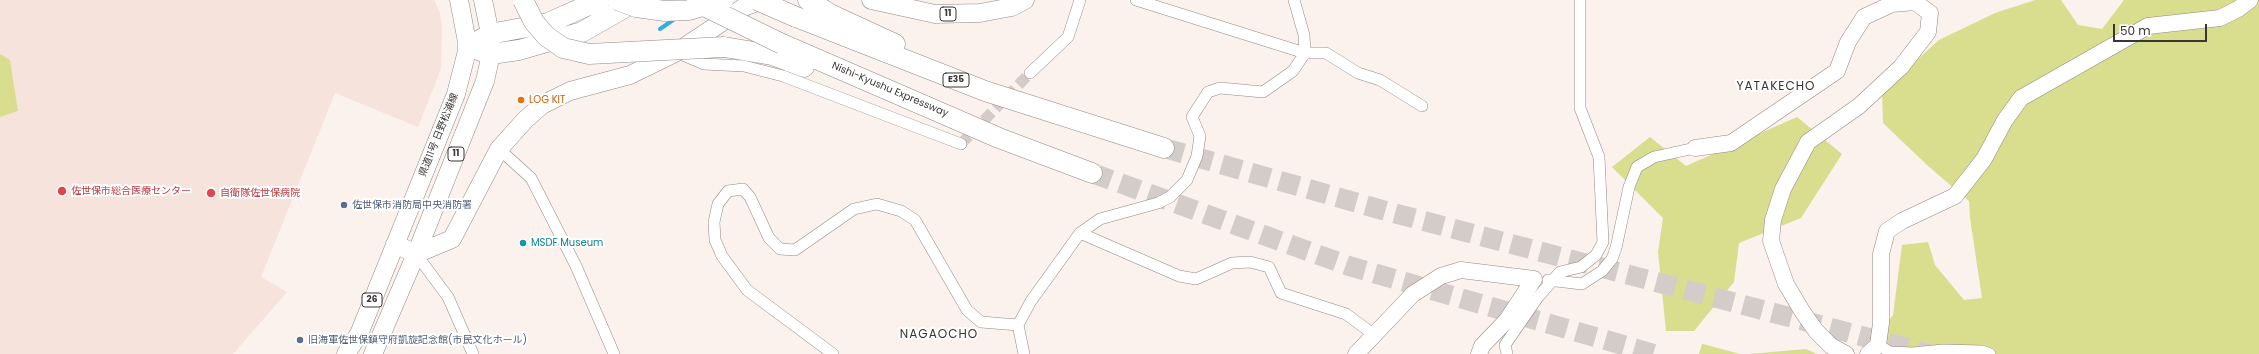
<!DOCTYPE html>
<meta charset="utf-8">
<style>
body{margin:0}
#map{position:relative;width:2259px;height:354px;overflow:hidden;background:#fbf1ed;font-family:Poppins,sans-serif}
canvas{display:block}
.scale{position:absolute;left:2113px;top:24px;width:94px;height:18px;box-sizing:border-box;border:2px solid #3a3635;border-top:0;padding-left:5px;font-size:12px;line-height:14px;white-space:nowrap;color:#3a3635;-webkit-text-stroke:3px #fff;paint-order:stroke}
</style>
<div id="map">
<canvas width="2259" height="354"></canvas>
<div class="scale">50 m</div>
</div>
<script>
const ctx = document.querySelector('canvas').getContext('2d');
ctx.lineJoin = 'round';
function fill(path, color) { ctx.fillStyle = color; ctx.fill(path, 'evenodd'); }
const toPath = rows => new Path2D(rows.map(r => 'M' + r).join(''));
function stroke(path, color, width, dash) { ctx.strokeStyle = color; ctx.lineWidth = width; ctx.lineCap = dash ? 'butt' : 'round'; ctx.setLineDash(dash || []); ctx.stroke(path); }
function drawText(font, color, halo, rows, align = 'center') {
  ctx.font = font + ' Poppins,"Noto Sans JP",sans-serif'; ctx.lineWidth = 4; ctx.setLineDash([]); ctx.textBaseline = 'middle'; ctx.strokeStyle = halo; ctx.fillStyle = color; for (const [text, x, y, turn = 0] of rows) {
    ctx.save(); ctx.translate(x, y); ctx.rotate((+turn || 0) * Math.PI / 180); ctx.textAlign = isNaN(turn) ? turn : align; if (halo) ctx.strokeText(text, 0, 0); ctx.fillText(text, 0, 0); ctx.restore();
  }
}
fill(toPath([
 [0,0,434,0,440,13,442,28,441,69,418,127,335,93,261,277,287,292,233,354,0,354,0,117,18,111,10,61,0,54]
]), '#f5e3dc');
fill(toPath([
 [2035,0,2061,0,2078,25,2102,29,2124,0,2259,0,2259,354,1862,354,1893,315,1902,245,1928,242,1935,265,1964,300,1982,298,1970,218,1969,201,1927,165,1883,123,1882,91,1939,40,1995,13],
 [0,54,10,60,18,111,0,117],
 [1797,117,1842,154,1801,218,1739,243,1734,282,1694,331,1666,331,1658,252,1663,218,1612,167,1650,137,1686,166],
 [1702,344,1703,344,1740,354,1699,354],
 [1806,349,1817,354,1749,354]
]), '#d9dd8e');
stroke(toPath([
 [660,29,676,18]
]), '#30afe2', 4);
stroke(toPath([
 [961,144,1030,73]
]), '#d4ccc8', 11, [11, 5.5]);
stroke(toPath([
 [1164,148,1386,211,1930,354],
 [1092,173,1349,266,1654,354]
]), '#d4ccc8', 20, [20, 10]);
const street = toPath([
 [1136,0,1305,53,1326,53,1358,73,1380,80,1422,106],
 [678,53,704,64,744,66,783,76,961,144],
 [1030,73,1068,37,1080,0],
 [499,149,531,178,576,266,614,354],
 [1080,233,1179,276,1196,279,1232,263,1250,262,1269,267,1281,293,1346,314,1373,334],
 [416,254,448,297,473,354],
 [1548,280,1582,284,1602,271,1612,259,1616,248,1629,187,1637,167,1654,157,1695,148],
 [1878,345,1890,352,1913,353,1943,350,1982,351,1990,354],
 [833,354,747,290,722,256,715,240,714,222,718,204,728,191,743,189,750,197,769,238,780,249,795,250,854,209,877,204,901,211,915,220,967,310,981,322,1018,325],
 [1024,354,1018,325,1031,301,1080,233,1100,219,1158,203,1170,197,1187,180,1197,156,1200,136,1192,117,1208,92,1220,88,1263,92,1293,71,1305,53,1304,35,1294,0],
 [1507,354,1505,345,1538,297,1560,272,1581,267,1596,255,1603,242,1599,157,1580,108,1580,0]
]);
const secondary = toPath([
 [1695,148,1731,143,1837,71,1848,42,1864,17,1892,4,1915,2,1930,13,1928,32,1901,67,1859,106,1808,142,1783,189,1773,220,1771,241,1786,284,1802,311,1816,331,1831,346,1846,354],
 [1356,354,1413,294,1441,276,1461,270,1534,279,1507,320,1482,346,1479,354],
 [1868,354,1878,345,1881,323,1881,254,1887,231,1902,221,1955,196,1984,159,2005,120,2021,98,2148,26,2220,18,2238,9,2250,0]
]);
const primary = toPath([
 [871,0,935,14,980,13,1012,7,1025,0],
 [395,244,416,254,452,239,499,149,525,120,542,105,570,91,630,75,677,52,746,6,763,0],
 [346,354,359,334,456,94,468,47,459,0],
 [373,354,416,254,485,81,491,54,490,34,483,0]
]);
const highway = toPath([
 [808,0,830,14,895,44],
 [796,17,985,91,1164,148],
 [782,44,999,138,1092,173],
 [468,47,491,54,519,50,582,32,638,0],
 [468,47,490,34,548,23,600,0],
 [724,47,772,55,804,67]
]);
stroke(street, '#928985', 12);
stroke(secondary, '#928985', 17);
stroke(primary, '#928985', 19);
stroke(highway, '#928985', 21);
stroke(street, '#fff', 11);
stroke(secondary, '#fff', 16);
stroke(primary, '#fff', 18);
stroke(highway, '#fff', 20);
const highwayBridge = toPath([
 [523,0,534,22,546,36,563,48,589,54,724,47],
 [617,0,636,7,665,11,689,10,723,0],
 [757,0,796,17],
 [700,4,782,44]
]);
stroke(highwayBridge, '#928985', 21, []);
stroke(highwayBridge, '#fff', 20);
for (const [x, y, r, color] of [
 [521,100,4,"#e8710a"],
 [62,191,5,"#e0444e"],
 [211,193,5,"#e0444e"],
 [344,205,4,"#5c6f8a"],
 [523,243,4,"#0f9aa8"],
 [300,340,4,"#5c6f8a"]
]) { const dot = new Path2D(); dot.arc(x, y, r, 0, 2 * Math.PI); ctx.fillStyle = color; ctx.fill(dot); stroke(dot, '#fff', 1.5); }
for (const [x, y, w] of [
 [948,14,16],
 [956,80,26],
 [456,154,16],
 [372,300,20]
]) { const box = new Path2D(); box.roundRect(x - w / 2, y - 7, w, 14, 3); ctx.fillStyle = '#fff'; ctx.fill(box); stroke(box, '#3a3635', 1); }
drawText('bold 9px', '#3a3635', null, [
 ["11",948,14],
 ["E35",956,80],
 ["11",456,154],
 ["26",372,300]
]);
drawText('10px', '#3a3635', '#fff', [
 ["Nishi-Kyushu Expressway",890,90,23],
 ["県道11号 日野松浦線",439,135,-68]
]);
drawText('10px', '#c56008', '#fff', [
 ["LOG KIT",529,100]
], 'left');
drawText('10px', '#be3a42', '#fff', [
 ["佐世保市総合医療センター",71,191],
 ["自衛隊佐世保病院",220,193]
], 'left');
drawText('10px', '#4e5e75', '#fff', [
 ["佐世保市消防局中央消防署",352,205],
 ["旧海軍佐世保鎮守府凱旋記念館(市民文化ホール)",308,340]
], 'left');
drawText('10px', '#0d838f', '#fff', [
 ["MSDF Museum",531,243]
], 'left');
ctx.letterSpacing = '1px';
drawText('12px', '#3a3635', '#fff', [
 ["YATAKECHO",1776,87],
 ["NAGAOCHO",939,335]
]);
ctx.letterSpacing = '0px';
</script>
